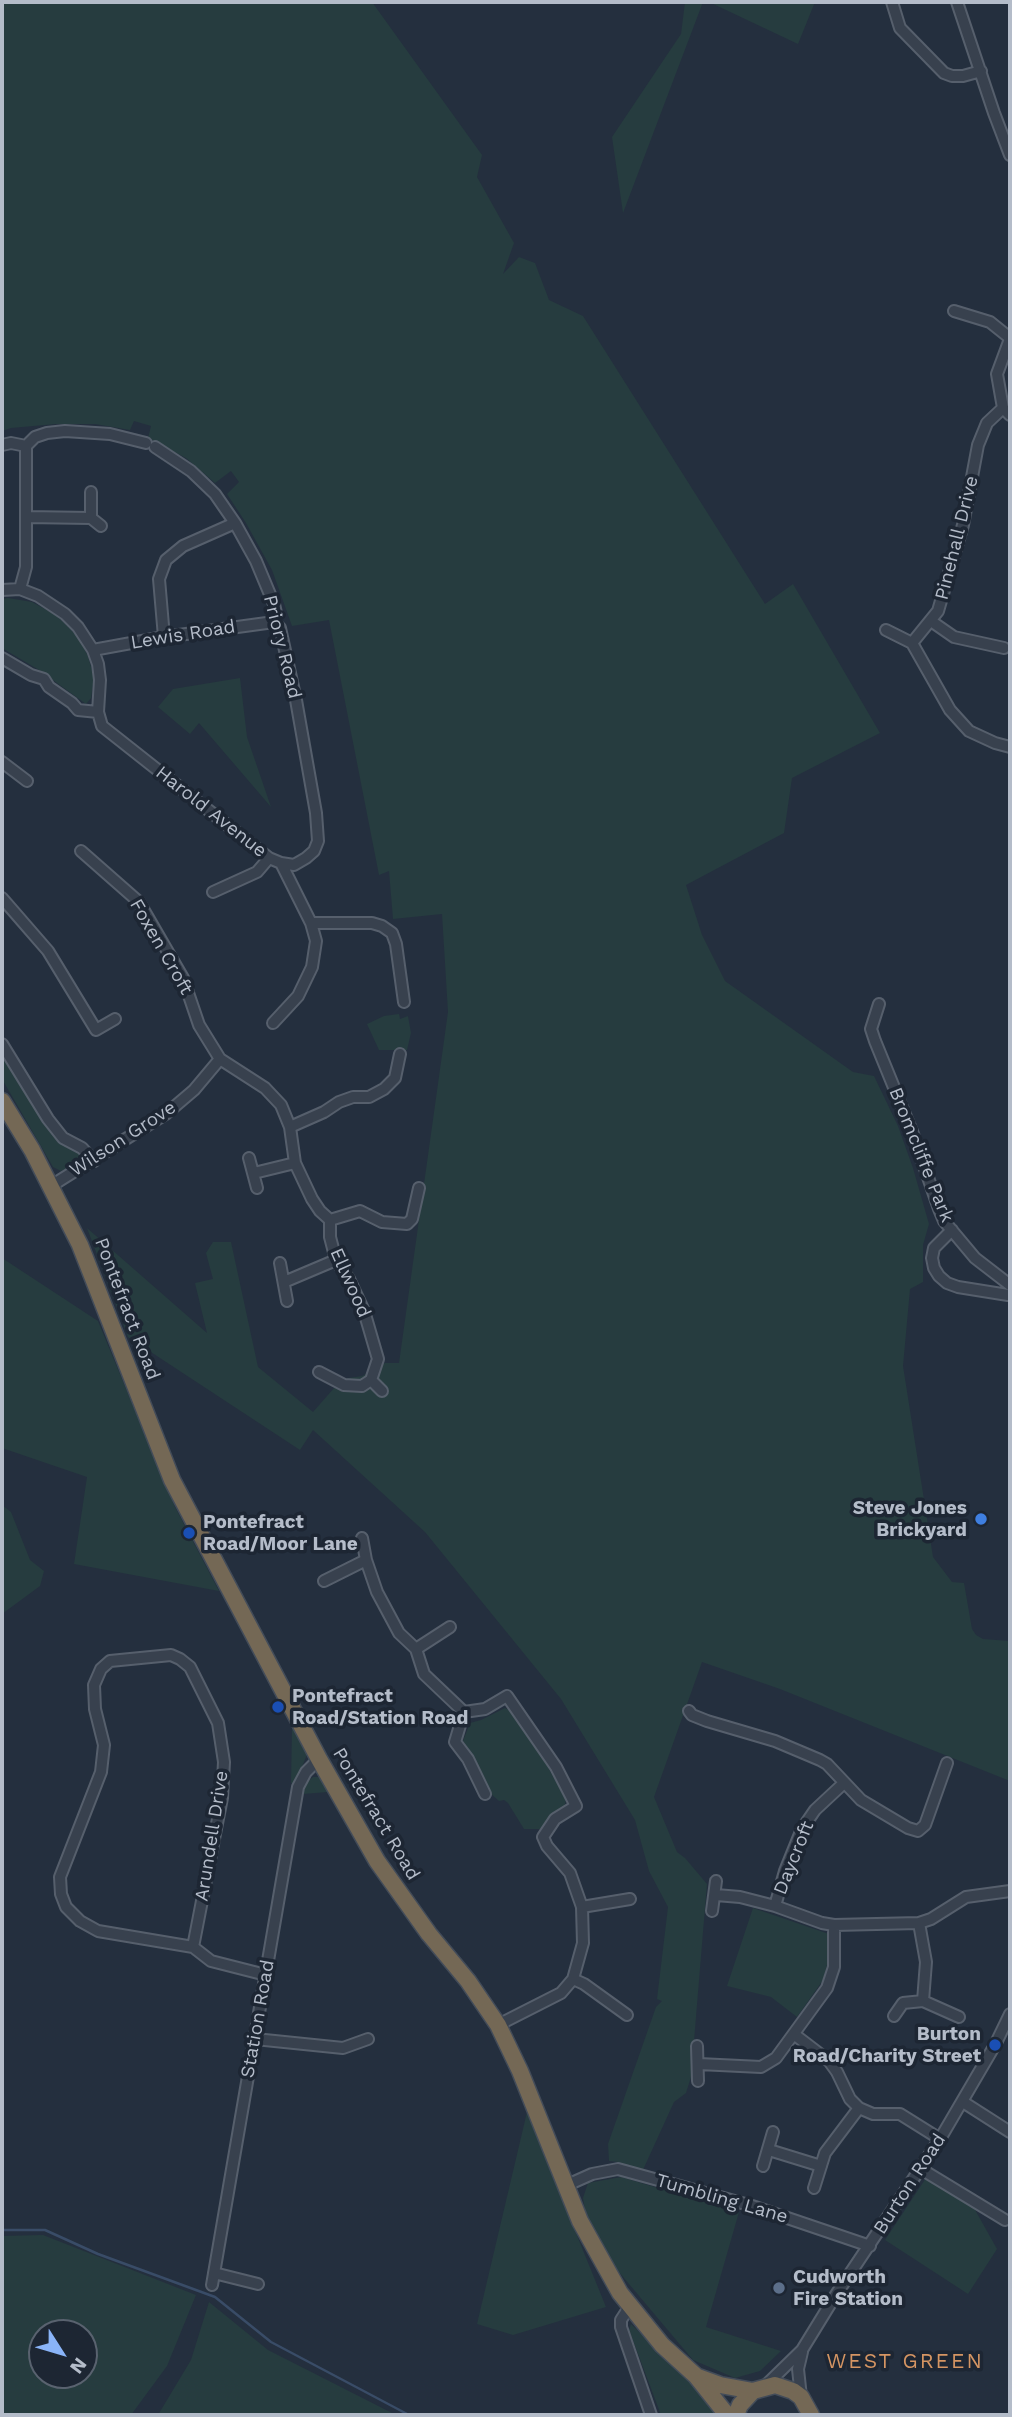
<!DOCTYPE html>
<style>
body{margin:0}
#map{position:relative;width:1012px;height:2417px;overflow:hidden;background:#242f3e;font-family:"Work Sans",sans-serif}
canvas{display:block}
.frame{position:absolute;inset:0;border:4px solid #b4bcc9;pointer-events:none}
.north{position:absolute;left:28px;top:2319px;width:70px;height:70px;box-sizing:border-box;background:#1d2633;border:2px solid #59626f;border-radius:50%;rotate:127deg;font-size:19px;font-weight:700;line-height:28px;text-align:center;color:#b4bcc9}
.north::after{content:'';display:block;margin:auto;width:24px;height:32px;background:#8ab4f8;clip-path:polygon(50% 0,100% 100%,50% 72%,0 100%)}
</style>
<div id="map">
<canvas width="1012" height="2417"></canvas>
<div class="frame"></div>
<div class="north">N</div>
</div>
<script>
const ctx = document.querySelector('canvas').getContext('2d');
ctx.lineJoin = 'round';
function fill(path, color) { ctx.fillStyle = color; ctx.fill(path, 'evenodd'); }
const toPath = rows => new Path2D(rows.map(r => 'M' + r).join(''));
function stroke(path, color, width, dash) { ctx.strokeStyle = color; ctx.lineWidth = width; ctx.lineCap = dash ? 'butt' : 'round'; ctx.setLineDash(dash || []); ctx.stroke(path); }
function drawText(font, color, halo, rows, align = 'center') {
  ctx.font = font + ' "Work Sans",sans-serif'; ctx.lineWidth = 7; ctx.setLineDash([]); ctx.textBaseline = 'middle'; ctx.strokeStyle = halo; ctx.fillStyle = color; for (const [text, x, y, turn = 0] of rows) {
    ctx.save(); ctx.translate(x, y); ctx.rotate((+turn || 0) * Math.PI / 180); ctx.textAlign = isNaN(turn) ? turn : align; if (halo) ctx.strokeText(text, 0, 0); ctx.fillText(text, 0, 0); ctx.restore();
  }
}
fill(toPath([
 [2,2,372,2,482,155,477,177,514,243,503,274,519,257,535,263,549,300,583,316,765,604,793,584,880,733,792,778,784,833,686,885,702,935,725,981,853,1072,874,1076,898,1126,913,1168,929,1224,923,1245,923,1282,910,1289,903,1366,933,1557,952,1582,964,1583,972,1629,976,1635,983,1639,1010,1641,1010,1640,1010,1781,780,1689,702,1662,654,1797,677,1852,685,1858,707,1884,691,2077,686,2093,674,2102,642,2172,617,2167,618,2162,609,2161,608,2144,656,2007,662,2001,657,1999,668,1907,649,1871,635,1820,561,1699,425,1532,313,1430,300,1450,128,1337,87,1228,207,1333,195,1283,213,1279,206,1253,213,1242,231,1242,258,1367,313,1412,342,1379,362,1376,385,1363,399,1363,448,1012,442,914,393,919,389,871,379,875,329,620,292,626,272,570,246,523,227,494,239,482,231,471,215,483,186,458,148,438,151,426,134,421,130,430,95,424,56,424,11,428,2,431],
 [685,2,703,2,623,213,612,137,681,34],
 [709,2,815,2,798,44],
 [8,598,32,602,56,615,78,637,88,656,94,678,91,698,86,704,39,670,2,648,2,599],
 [240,678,247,737,271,807,199,723,190,734,158,707,173,689],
 [399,1014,400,1019,408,1016,411,1033,407,1050,379,1050,367,1024,384,1016],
 [2,1054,43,1118,80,1153,81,1157,78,1163,61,1171,53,1167,2,1079],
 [2,1258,98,1321,175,1507,219,1591,74,1564,87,1477,2,1448],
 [2,1505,11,1512,30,1560,44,1571,40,1586,2,1614],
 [505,1708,511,1711,543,1758,566,1800,564,1808,540,1829,524,1829,508,1803,504,1800,499,1801,490,1793,475,1759,463,1741,470,1723,481,1720],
 [292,1727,304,1742,308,1752,295,1784,291,1783],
 [313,1777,318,1777,323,1780,328,1792,303,1794,305,1784],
 [753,1908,829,1934,827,1965,823,1980,797,2017,771,1997,727,1986],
 [527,2112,606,2307,513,2335,477,2324],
 [621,2177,739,2212,706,2327,781,2351,760,2371,735,2378,693,2360,613,2265,586,2216,583,2198,588,2183],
 [926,2178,974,2208,997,2249,968,2294,885,2240],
 [43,2235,196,2295,167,2366,131,2415,2,2415,2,2236],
 [42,2333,84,2333,84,2375,42,2375],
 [209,2302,268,2350,396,2415,158,2415,191,2360],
 [631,2324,710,2402,717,2415,661,2415,629,2330]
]), '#263c3f');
stroke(toPath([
 [2,2230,45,2230,98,2254,215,2297,271,2342,409,2415]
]), '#394c67', 2.5);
const minor = toPath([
 [892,2,900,28,944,73,952,76,963,76,981,71],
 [957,2,994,113,1010,155],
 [954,311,990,322,1010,338],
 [1010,339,997,374,1003,408,1010,415],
 [1003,408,987,423,978,445,963,525,938,611,912,643,950,710,969,731,995,743,1010,747],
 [2,445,11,443,26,446,35,437,47,433,65,431,110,434,146,443],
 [155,447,191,471,215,494,235,523,256,561,274,604,276,613,274,622,280,628,296,700,316,813,318,841,314,851,306,858,294,865,281,863],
 [91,492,91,518,101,526],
 [26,517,91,518],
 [20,589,26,567,26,446],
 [2,590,20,589,38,596,65,614,78,627,93,650,98,664,100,680,98,712],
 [931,621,954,637,1004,648],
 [886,630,912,643],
 [164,637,159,579,166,560,183,546,235,523],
 [93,650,164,637,274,622],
 [2,658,31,675,44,679,49,687,72,703,78,710,98,712,102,726,269,858,281,863,311,923,316,941,312,967,298,996,273,1023],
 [2,762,27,781],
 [81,851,139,902,183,978,199,1025,220,1059,265,1088,281,1105,290,1127,295,1163,312,1199,320,1211,330,1220,330,1237,336,1260,349,1279,364,1311,378,1359,371,1380,362,1386,344,1385,319,1372],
 [213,892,257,872,269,858],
 [2,898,48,951,96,1030,115,1019],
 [311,923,372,923,382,926,392,933,396,944,404,1002],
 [879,1004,871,1029,875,1041,913,1134,939,1209,944,1221,975,1258,1010,1285],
 [2,1044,48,1119,63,1138,82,1148,94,1161],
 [290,1127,324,1112,339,1102,353,1097,369,1097,384,1089,395,1078,400,1054],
 [249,1158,257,1188],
 [254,1173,295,1163],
 [51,1186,167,1113,194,1090,220,1059],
 [330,1220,360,1211,382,1222,407,1224,412,1219,419,1188],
 [952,1230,934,1248,932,1258,934,1268,939,1276,947,1283,958,1287,1008,1295],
 [280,1263,287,1301],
 [284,1282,336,1260],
 [371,1380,382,1391],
 [362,1538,366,1560,377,1592,399,1633,416,1649,424,1674,464,1712,485,1709,507,1696,556,1767,576,1806,555,1819,543,1837,547,1846,570,1873,582,1907,583,1943,573,1979,561,1993,498,2025],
 [324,1581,366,1560],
 [416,1649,450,1627],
 [689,1711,692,1715,707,1721,775,1741,820,1760,827,1764,861,1800,908,1828,918,1831,925,1825,947,1763],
 [464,1712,455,1742,468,1759,485,1794],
 [716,1895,740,1897,775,1906,822,1923,834,1925,919,1923,931,1919,966,1897,1010,1891],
 [775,1906,785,1871,802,1829,815,1810,844,1783],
 [582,1907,630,1899],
 [712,1911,716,1881],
 [919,1923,926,1962,923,2001],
 [193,1947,98,1931,80,1921,66,1907,61,1894,60,1877,101,1772,104,1745,95,1709,94,1685,101,1669,110,1661,171,1655,180,1659,190,1667,218,1723,224,1762,222,1798,193,1947,211,1961,266,1975],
 [573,1979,584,1984,627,2015],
 [894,2016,903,2003,923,2001,959,2017],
 [795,2035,829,2061,837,2072,850,2099,859,2108,873,2114,900,2114,940,2139],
 [255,2039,343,2048,368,2039],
 [697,2046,698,2081],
 [699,2064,761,2067,776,2058,827,1988,834,1967,834,1925],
 [963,2102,1010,2132],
 [769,2150,821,2166],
 [763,2166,773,2132],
 [921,2169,1005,2220],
 [574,2182,592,2174,618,2169,749,2205,870,2246],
 [814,2188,825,2153,859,2108],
 [214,2273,258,2284],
 [212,2285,298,1787,306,1772,319,1759],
 [630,2306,621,2320,621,2327,651,2415],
 [765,2386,802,2350,837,2293,940,2139,995,2045,1010,2014],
 [801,2397,798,2369,802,2352]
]);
const highway = toPath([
 [2,1101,32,1150,80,1245,172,1480,319,1759,377,1861,429,1934,468,1981,498,2025,520,2071,580,2221,620,2293,662,2345,696,2376,727,2415],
 [698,2377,720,2385,753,2391],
 [736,2415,740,2405,753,2391,775,2385,793,2391,801,2397,811,2415]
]);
stroke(minor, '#565f6c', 14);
stroke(highway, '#434c59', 19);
stroke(minor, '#38414e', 10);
stroke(highway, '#746855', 16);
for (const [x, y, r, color] of [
 [981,1519,7,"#3f7fe0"],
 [189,1533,7,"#1a4fb4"],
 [278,1707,7,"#1a4fb4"],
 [995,2045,7,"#1a4fb4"],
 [779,2288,7,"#5c6f8a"]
]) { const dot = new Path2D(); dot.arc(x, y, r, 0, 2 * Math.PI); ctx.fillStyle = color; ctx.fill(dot); stroke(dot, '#1d2633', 2.5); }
drawText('19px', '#b4bcc9', '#1d2633', [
 ["Pinehall Drive",957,538,-76],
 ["Lewis Road",183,635,-9],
 ["Priory Road",282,647,76],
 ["Harold Avenue",211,812,38],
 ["Foxen Croft",161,947,60],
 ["Wilson Grove",123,1139,-33],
 ["Bromcliffe Park",921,1155,68],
 ["Ellwood",350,1283,66],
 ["Pontefract Road",127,1309,69],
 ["Pontefract Road",376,1814,59],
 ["Arundell Drive",212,1836,-81],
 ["Daycroft",794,1858,-68],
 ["Station Road",258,2019,-80],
 ["Burton Road",910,2184,-57],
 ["Tumbling Lane",722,2199,16]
]);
drawText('bold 19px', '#b4bcc9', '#1d2633', [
 ["Steve Jones",967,1508,"right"],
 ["Brickyard",967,1530,"right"],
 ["Pontefract",203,1522],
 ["Road/Moor Lane",203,1544],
 ["Pontefract",292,1696],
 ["Road/Station Road",292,1718],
 ["Burton",981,2034,"right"],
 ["Road/Charity Street",981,2056,"right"],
 ["Cudworth",793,2277],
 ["Fire Station",793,2299]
], 'left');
ctx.letterSpacing = '2px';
drawText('21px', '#d59563', '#1d2633', [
 ["WEST GREEN",905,2362]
]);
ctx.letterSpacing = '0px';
</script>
